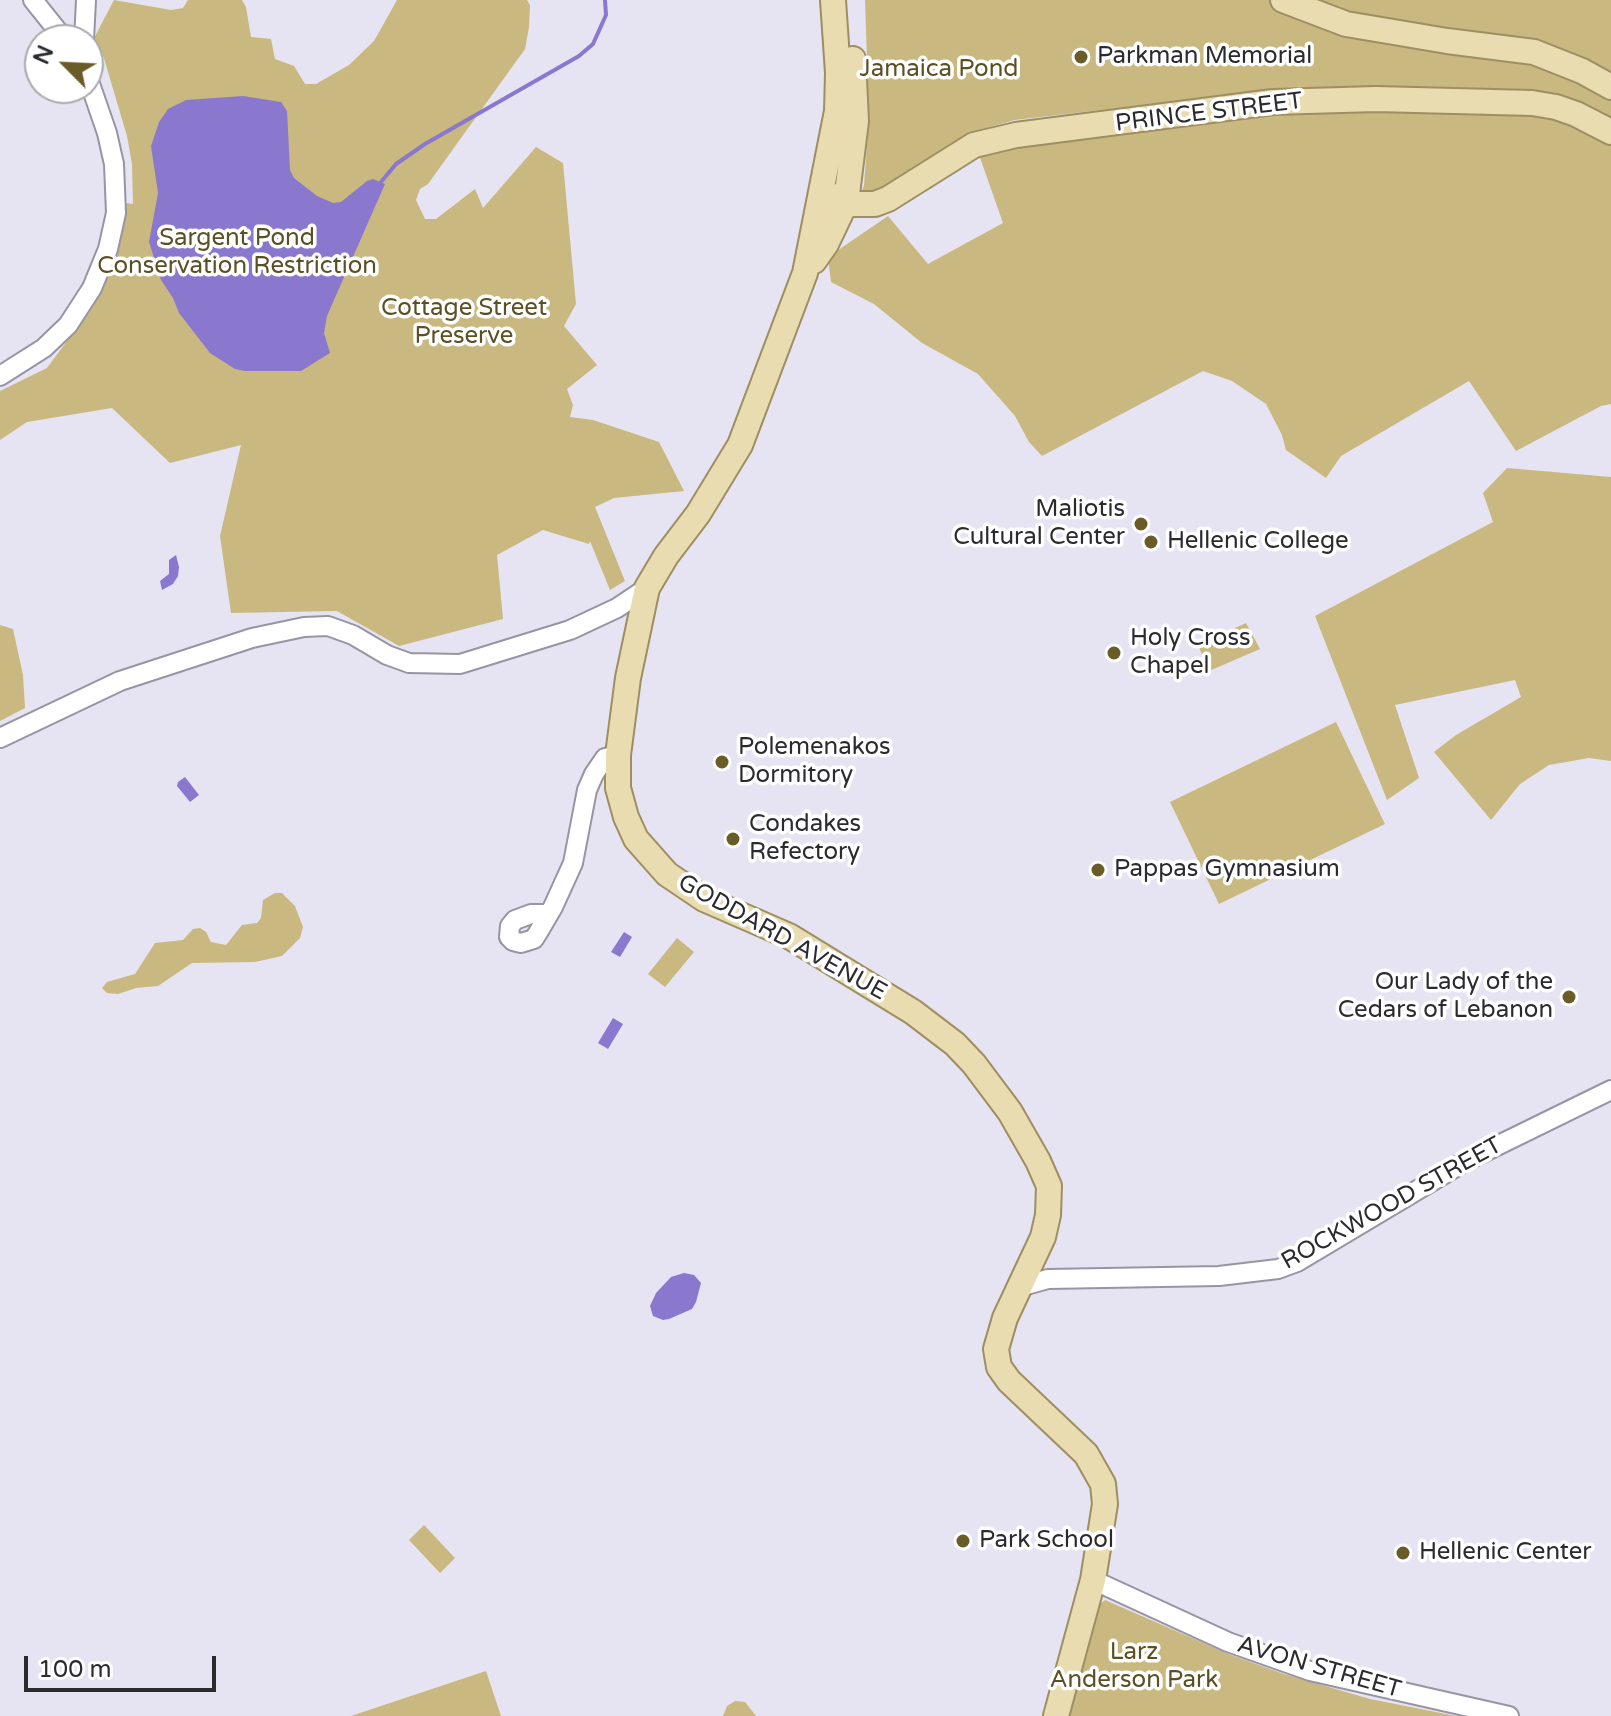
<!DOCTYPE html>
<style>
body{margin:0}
#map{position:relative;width:1611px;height:1716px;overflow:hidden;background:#e6e4f2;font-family:"Varela Round",sans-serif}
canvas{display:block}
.north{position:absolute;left:24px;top:24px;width:80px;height:80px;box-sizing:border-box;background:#fff;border:2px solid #aaaaac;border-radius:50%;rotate:294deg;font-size:22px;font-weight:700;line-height:32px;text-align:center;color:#2b2a2f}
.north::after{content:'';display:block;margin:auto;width:28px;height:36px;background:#6a5c29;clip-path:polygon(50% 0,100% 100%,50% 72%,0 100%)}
.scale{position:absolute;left:24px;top:1656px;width:192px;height:36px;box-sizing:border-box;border:4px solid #2b2a2f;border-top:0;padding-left:10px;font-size:24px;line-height:28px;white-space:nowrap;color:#2b2a2f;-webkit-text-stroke:6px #fff;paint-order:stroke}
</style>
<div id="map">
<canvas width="1611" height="1716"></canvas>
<div class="north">N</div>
<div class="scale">100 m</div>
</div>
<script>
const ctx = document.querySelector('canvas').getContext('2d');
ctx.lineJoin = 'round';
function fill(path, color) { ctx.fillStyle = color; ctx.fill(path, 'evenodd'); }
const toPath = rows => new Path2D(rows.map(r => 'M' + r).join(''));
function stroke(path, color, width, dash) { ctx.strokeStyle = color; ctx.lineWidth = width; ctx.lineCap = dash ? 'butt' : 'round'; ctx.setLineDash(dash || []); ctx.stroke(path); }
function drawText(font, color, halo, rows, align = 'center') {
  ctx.font = font + ' "Varela Round",sans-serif'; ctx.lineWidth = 7; ctx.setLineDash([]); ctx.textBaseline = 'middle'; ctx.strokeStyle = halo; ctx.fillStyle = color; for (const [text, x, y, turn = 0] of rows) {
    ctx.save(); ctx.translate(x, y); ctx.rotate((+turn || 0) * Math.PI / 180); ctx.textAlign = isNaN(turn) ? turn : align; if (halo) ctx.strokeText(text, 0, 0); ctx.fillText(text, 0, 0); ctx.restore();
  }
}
fill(toPath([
 [114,0,171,10,183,8,188,0,242,0,246,7,251,37,271,39,275,59,294,66,305,84,316,84,349,65,374,41,397,0,527,0,530,5,529,27,525,49,428,184,420,189,416,200,425,219,436,219,475,189,483,208,536,147,563,163,576,304,564,326,597,365,567,389,573,405,570,417,593,420,659,442,684,491,614,498,595,507,625,581,610,590,590,541,589,544,543,530,497,555,503,619,399,646,337,611,231,613,220,536,241,445,170,463,112,408,27,422,0,440,0,391,47,368,90,310,115,260,126,203,133,204,132,164,127,136,103,55,91,44],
 [865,0,1611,0,1611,121,1541,94,1485,90,1279,89,1015,120,975,131,894,188,861,194,864,185,869,119],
 [1284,111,1533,111,1611,139,1611,404,1601,406,1516,451,1469,381,1341,456,1326,478,1286,450,1282,435,1266,404,1232,381,1203,371,1042,456,1029,442,1015,416,978,374,922,343,874,304,831,282,828,257,888,216,928,264,1003,223,978,152],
 [1507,468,1611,477,1611,761,1589,758,1549,765,1520,784,1491,820,1434,752,1456,735,1521,697,1515,680,1395,705,1419,778,1387,800,1315,616,1493,522,1483,493],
 [1246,623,1260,649,1209,671,1198,645],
 [0,625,13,629,23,675,25,708,0,721],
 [1336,722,1385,824,1219,904,1170,802],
 [275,893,282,893,295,906,303,927,300,938,282,956,255,962,192,963,158,986,136,988,118,994,107,993,102,988,107,982,135,974,155,943,183,940,193,929,200,928,206,932,211,942,226,945,242,925,257,923,261,918,263,900],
 [677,938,694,952,665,987,648,974],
 [424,1525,455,1558,440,1573,409,1540],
 [1105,1600,1231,1655,1284,1674,1370,1699,1456,1716,1068,1716,1097,1606],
 [486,1671,501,1716,351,1716],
 [735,1701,745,1702,756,1716,723,1716,727,1706]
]), '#c9b87f');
fill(toPath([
 [243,96,281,102,287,111,290,170,294,178,317,196,333,203,341,202,367,181,373,179,385,184,327,316,324,333,330,353,301,371,245,371,235,369,210,353,179,313,173,298,161,280,149,242,158,193,151,146,159,122,168,109,186,100],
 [176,555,179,567,178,576,173,584,162,590,160,581,169,574,169,560],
 [185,777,199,795,190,802,177,786,178,782],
 [624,932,632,937,620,957,611,952],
 [613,1018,623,1024,608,1049,598,1043],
 [684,1273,694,1275,701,1283,696,1302,692,1309,669,1319,663,1320,653,1316,650,1306,656,1293,671,1277]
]), '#8a78ce');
stroke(toPath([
 [381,182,396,164,425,144,579,56,593,44,606,15,605,0]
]), '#8a78ce', 4);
const minor = toPath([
 [33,0,65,40],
 [84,40,86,0],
 [0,376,44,348,68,325,92,288,108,249,116,213,114,164,107,133,88,78],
 [0,738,120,681,252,638,304,627,328,626,353,635,387,655,409,663,460,664,570,630,617,608,647,588],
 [548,914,531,914,515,920,510,926,509,937,513,941,521,943,534,939,539,931,553,907,573,863,587,790,594,774,605,758,618,755],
 [1019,1287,1048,1279,1219,1276,1278,1269,1297,1262,1466,1161,1611,1090],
 [1093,1580,1228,1642,1310,1671,1509,1716]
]);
const major = toPath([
 [833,0,838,73,837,111,805,273,740,445,698,514,666,556,647,588,628,678,618,755,618,788,626,817,636,839,667,874,704,899,789,936,913,1012,955,1044,974,1064,1010,1112,1038,1161,1049,1186,1048,1215,1043,1237,1005,1318,996,1349,999,1367,1009,1381,1086,1454,1103,1484,1105,1504,1093,1580,1056,1716],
 [1283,0,1346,24,1447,41,1534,52,1582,71,1611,87],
 [823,192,851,204,875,204,888,199,974,145,1016,135,1273,102,1376,99,1532,103,1556,107,1576,114,1611,132],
 [814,261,826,244,846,202,856,121,853,59]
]);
stroke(minor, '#9795a3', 22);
stroke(major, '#9d8f62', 28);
stroke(minor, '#fff', 18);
stroke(major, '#e9dcb1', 24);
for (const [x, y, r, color] of [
 [1081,57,8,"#6a5c29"],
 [1141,524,8,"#6a5c29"],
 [1151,542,8,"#6a5c29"],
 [1114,653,8,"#6a5c29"],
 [722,762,8,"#6a5c29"],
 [733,839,8,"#6a5c29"],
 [1098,870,8,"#6a5c29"],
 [1569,997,8,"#6a5c29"],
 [963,1541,8,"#6a5c29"],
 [1403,1553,8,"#6a5c29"]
]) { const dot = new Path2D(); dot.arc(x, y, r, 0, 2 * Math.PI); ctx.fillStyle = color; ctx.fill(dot); stroke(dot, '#fff', 3); }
drawText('24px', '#2b2a2f', '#fff', [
 ["Parkman Memorial",1097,57],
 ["Maliotis",1125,510,"right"],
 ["Cultural Center",1125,538,"right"],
 ["Hellenic College",1167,542],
 ["Holy Cross",1130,639],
 ["Chapel",1130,667],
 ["Polemenakos",738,748],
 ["Dormitory",738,776],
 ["Condakes",749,825],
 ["Refectory",749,853],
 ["Pappas Gymnasium",1114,870],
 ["Our Lady of the",1553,983,"right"],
 ["Cedars of Lebanon",1553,1011,"right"],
 ["Park School",979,1541],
 ["Hellenic Center",1419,1553]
], 'left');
drawText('24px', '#5c4f24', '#fff', [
 ["Jamaica Pond",939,70],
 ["Sargent Pond",237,239],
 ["Conservation Restriction",237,267],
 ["Cottage Street",464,309],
 ["Preserve",464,337],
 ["Larz",1134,1653],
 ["Anderson Park",1134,1681]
]);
drawText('24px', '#2b2a2f', '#fff', [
 ["PRINCE STREET",1209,113,-7],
 ["GODDARD AVENUE",782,938,29],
 ["ROCKWOOD STREET",1392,1204,-29],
 ["AVON STREET",1319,1668,16]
]);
</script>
